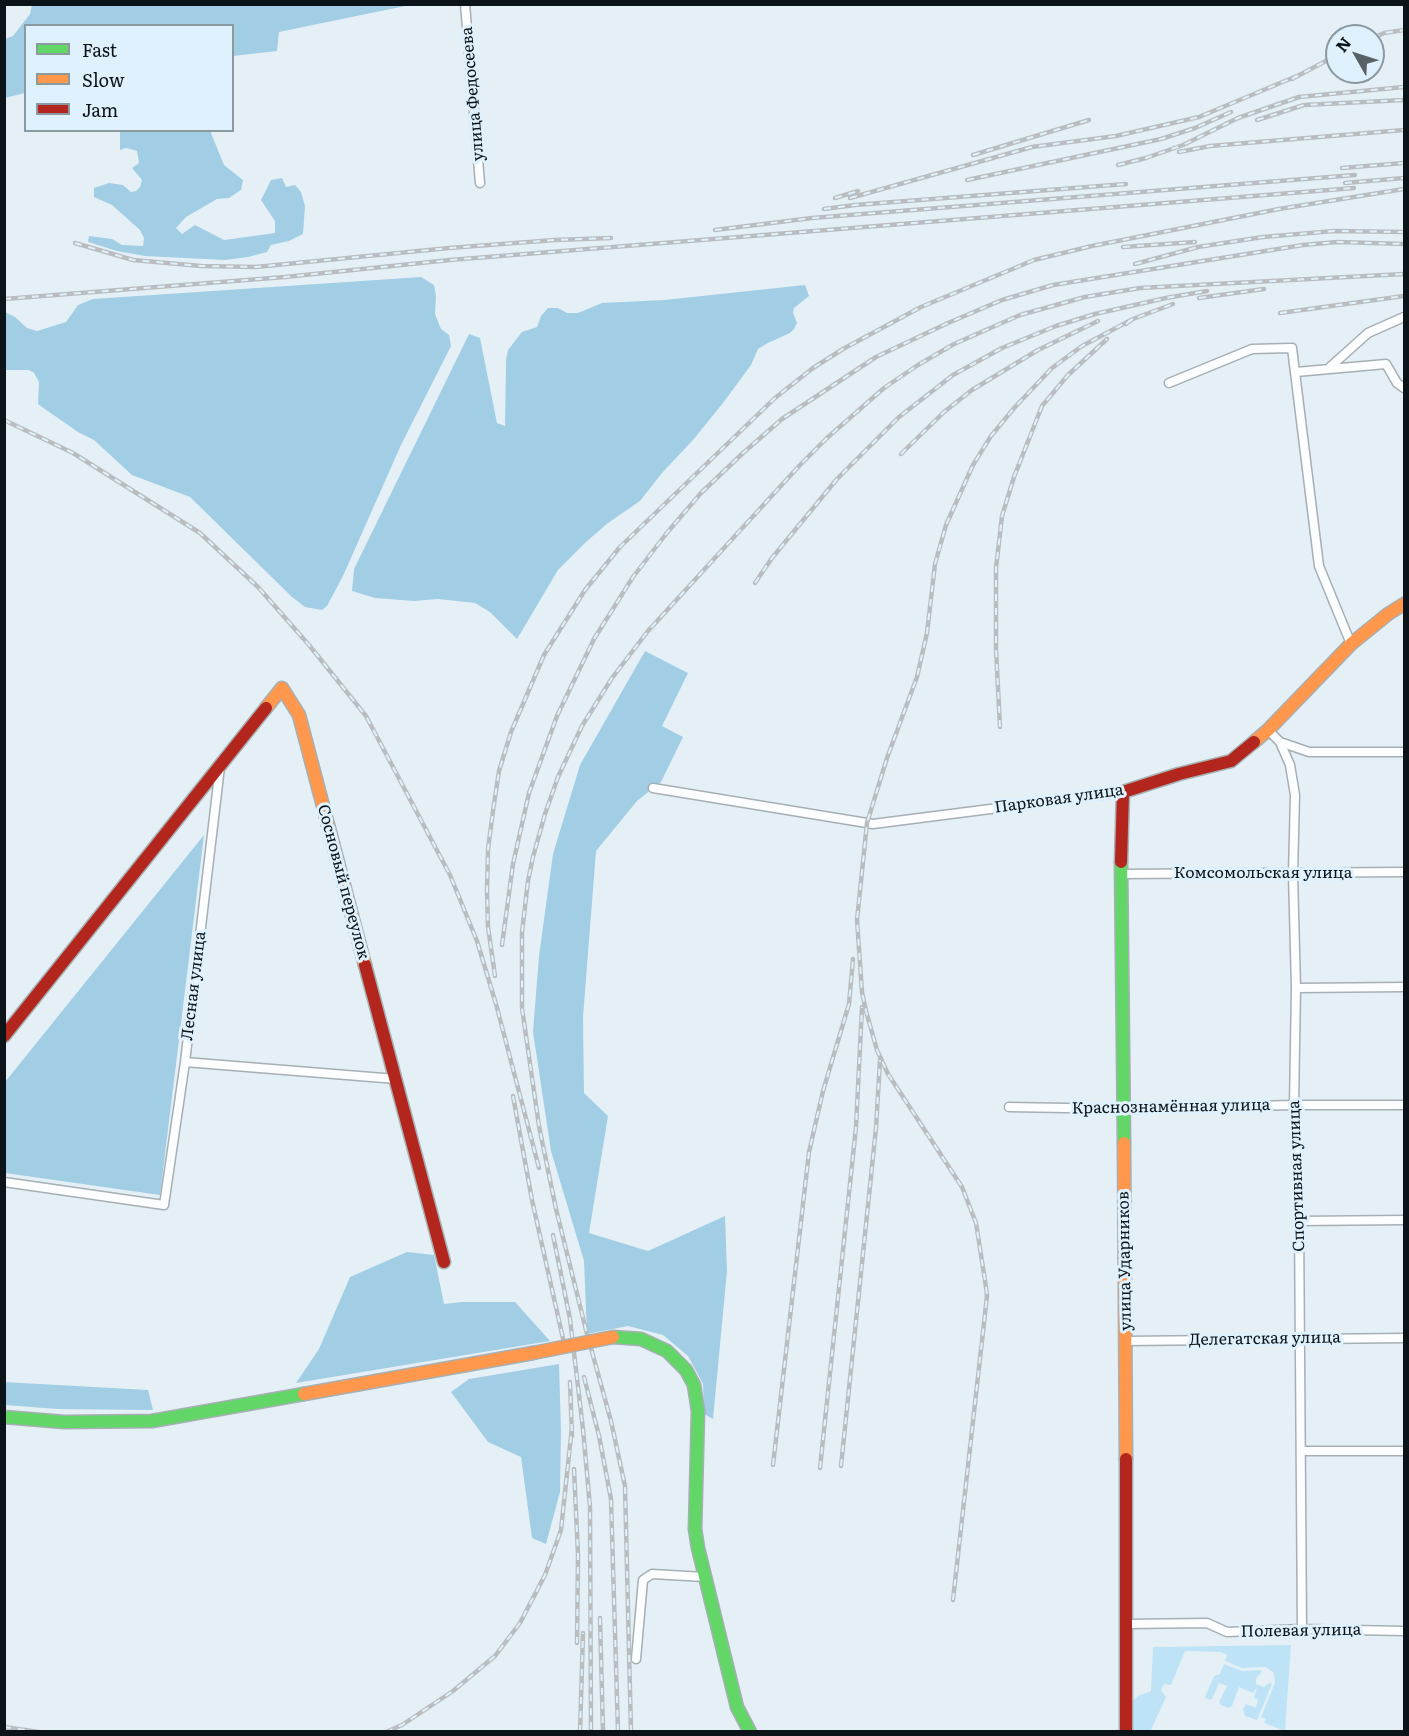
<!DOCTYPE html>
<meta charset="utf-8">
<style>
body{margin:0}
#map{position:relative;width:1409px;height:1736px;overflow:hidden;background:#e5f0f6;font-family:Literata,serif}
canvas{display:block}
.frame{position:absolute;inset:0;border:6px solid #0c1419;pointer-events:none}
.legend{position:absolute;left:24px;top:24px;width:210px;height:108px;box-sizing:border-box;background:#dff1fc;border:2px solid #8b99a1;margin:0;padding:8px 10px;list-style:none;font-size:18px;color:#0c1419}
.legend li{display:flex;align-items:center;gap:12px;height:30px}
.legend b{width:30px;border:2px solid #8b99a1}
.north{position:absolute;left:1325px;top:24px;width:60px;height:60px;box-sizing:border-box;background:#dff1fc;border:2px solid #8b99a1;border-radius:50%;rotate:309deg;font-size:16px;font-weight:700;line-height:24px;text-align:center;color:#0c1419}
.north::after{content:'';display:block;margin:auto;width:21px;height:27px;background:#586166;clip-path:polygon(50% 0,100% 100%,50% 72%,0 100%)}
</style>
<div id="map">
<canvas width="1409" height="1736"></canvas>
<div class="frame"></div>
<ul class="legend">
<li><b style="height:8px;background:#63d668"></b>Fast</li>
<li><b style="height:8px;background:#ff974d"></b>Slow</li>
<li><b style="height:8px;background:#b3261e"></b>Jam</li>
</ul>
<div class="north">N</div>
</div>
<script>
const ctx = document.querySelector('canvas').getContext('2d');
ctx.lineJoin = 'round';
function fill(path, color) { ctx.fillStyle = color; ctx.fill(path, 'evenodd'); }
const toPath = rows => new Path2D(rows.map(r => 'M' + r).join(''));
function stroke(path, color, width, dash) { ctx.strokeStyle = color; ctx.lineWidth = width; ctx.lineCap = dash ? 'butt' : 'round'; ctx.setLineDash(dash || []); ctx.stroke(path); }
function drawText(font, color, halo, rows, align = 'center') {
  ctx.font = font + ' Literata,serif'; ctx.lineWidth = 6; ctx.setLineDash([]); ctx.textBaseline = 'middle'; ctx.strokeStyle = halo; ctx.fillStyle = color; for (const [text, x, y, turn = 0] of rows) {
    ctx.save(); ctx.translate(x, y); ctx.rotate((+turn || 0) * Math.PI / 180); ctx.textAlign = isNaN(turn) ? turn : align; if (halo) ctx.strokeText(text, 0, 0); ctx.fillText(text, 0, 0); ctx.restore();
  }
}
fill(toPath([
 [1291,1645,1285,1731,1264,1723,1266,1719,1261,1717,1275,1683,1274,1673,1266,1667,1242,1668,1225,1661,1227,1655,1221,1652,1185,1651,1171,1685,1164,1684,1161,1690,1166,1697,1151,1730,1149,1731,1131,1732,1133,1701,1138,1696,1151,1691,1153,1647],
 [1224,1664,1242,1671,1261,1670,1261,1673,1256,1678,1256,1684,1264,1687,1269,1683,1272,1684,1257,1720,1245,1716,1243,1709,1246,1704,1256,1708,1258,1699,1254,1698,1257,1687,1253,1693,1239,1687,1232,1706,1229,1708,1221,1705,1219,1702,1227,1686,1219,1683,1212,1699,1209,1700,1205,1697,1214,1676,1220,1674]
]), '#bfe3f6');
fill(toPath([
 [32,5,32,4,410,5,279,32,277,51,233,56,232,26,26,26,25,93,5,98,5,39,13,36,30,14],
 [120,131,212,131,211,133,224,165,243,180,241,190,229,198,217,199,186,217,176,228,182,234,195,225,224,240,275,233,275,221,261,200,271,180,282,178,286,187,295,185,301,192,305,206,303,234,289,241,271,245,267,252,248,257,225,260,145,256,117,251,88,242,89,236,112,239,122,245,143,246,144,238,140,230,112,205,94,197,94,188,109,183,123,185,131,192,136,191,140,187,142,180,132,168,139,163,137,151,126,148,120,150],
 [421,277,434,285,436,296,435,314,441,329,449,335,451,346,401,445,343,576,327,606,322,610,305,607,292,597,190,497,132,475,94,440,78,432,42,407,38,404,39,382,34,373,29,370,5,370,5,312,15,317,27,328,37,331,66,322,78,305,93,299],
 [805,285,809,296,794,308,793,313,797,323,794,329,790,333,768,343,758,349,751,365,723,403,693,440,662,473,640,501,608,523,586,542,558,570,517,639,490,612,475,603,438,599,414,601,375,598,352,591,354,569,469,334,480,338,497,423,505,426,506,360,508,350,522,332,537,327,541,316,548,308,558,308,567,313,578,313,602,303,664,300],
 [645,651,688,673,662,726,683,737,661,782,637,801,596,851,583,1017,584,1093,608,1116,589,1233,648,1251,725,1216,727,1271,713,1419,704,1414,703,1384,688,1356,663,1335,628,1326,587,1334,584,1261,551,1151,533,1032,539,956,553,854,580,765],
 [204,835,160,1195,5,1173,5,1082],
 [407,1252,434,1255,444,1304,462,1302,515,1302,550,1341,296,1383,319,1349,350,1277],
 [559,1364,561,1431,560,1492,546,1544,532,1538,521,1457,488,1442,451,1392,469,1379],
 [4,1382,148,1390,153,1410,57,1409,5,1405]
]), '#a2cee5');
const street = toPath([
 [465,4,480,183],
 [1329,368,1368,333,1404,317],
 [1296,372,1386,364,1397,383,1404,388],
 [1169,383,1252,349,1292,348,1319,566,1351,644],
 [1268,730,1280,742,1290,765,1295,795,1293,874,1296,988,1294,1105,1299,1221,1302,1629],
 [1280,742,1309,752,1404,752],
 [653,788,873,824,1123,792],
 [1121,874,1404,872],
 [1296,988,1404,987],
 [185,1062,396,1079],
 [1009,1107,1123,1109,1294,1105,1404,1105],
 [4,1182,164,1205,185,1062,220,767],
 [1299,1221,1404,1220],
 [1126,1341,1404,1338],
 [1301,1451,1404,1451],
 [1127,1624,1207,1623,1227,1632,1302,1629,1404,1631],
 [636,1659,643,1580,652,1574,704,1577]
]);
const fast = toPath([
 [1121,862,1124,1143],
 [613,1337,641,1339,667,1351,686,1370,694,1385,698,1411,695,1529,698,1548,737,1707,750,1732],
 [4,1417,64,1422,152,1421,304,1394]
]);
const slow = toPath([
 [266,708,282,688,299,715,365,965],
 [1254,742,1268,730,1351,644,1388,614,1404,604],
 [1124,1143,1126,1459],
 [304,1394,533,1353]
]);
const jam = toPath([
 [1121,862,1123,792,1179,774,1231,761,1254,742],
 [365,965,444,1262],
 [4,1036,266,708],
 [1126,1459,1126,1732]
]);
stroke(street, '#a6afb3', 11);
stroke(fast, '#a6afb3', 15);
stroke(slow, '#a6afb3', 15);
stroke(jam, '#a6afb3', 15);
stroke(street, '#fbfdfe', 8);
stroke(fast, '#63d668', 12);
stroke(slow, '#ff974d', 12);
stroke(jam, '#b3261e', 12);
const rail = toPath([
 [1373,38,1384,33,1404,30],
 [1292,79,1337,55],
 [1257,120,1304,105,1404,100],
 [1179,152,1210,146,1404,130],
 [973,155,1089,120],
 [1118,165,1146,158,1183,145,1238,118,1299,97,1404,87],
 [1342,168,1404,163],
 [967,180,1161,139,1195,128,1231,112],
 [1345,183,1404,178],
 [835,198,858,191],
 [850,198,1032,147,1116,136,1199,117,1297,76],
 [824,209,855,205,1126,184],
 [715,230,812,218,1355,175],
 [75,243,133,260,201,266,256,267,449,248,555,240,611,238],
 [1123,247,1195,242],
 [1135,264,1198,247,1263,237,1334,231,1404,232],
 [1199,298,1264,289],
 [4,299,285,277,450,260,1354,188],
 [1280,313,1404,296],
 [1126,324,1133,319,1173,304],
 [4,420,73,453,200,533,258,587,309,645,366,716,450,875,477,941,496,1004,539,1168],
 [901,454,944,412,972,390,1038,350,1098,321],
 [755,583,772,558,837,479,899,417,953,375,1002,348,1056,326,1095,314,1166,298,1207,291],
 [1000,727,996,649,996,568,1002,516,1014,477,1042,406,1068,375,1107,339],
 [502,945,513,864,529,793,557,716,594,639,633,577,666,534,701,493,743,453,782,419,876,357,948,323,1002,300,1053,285,1303,245,1338,242,1404,244],
 [495,976,488,927,487,891,488,849,493,811,499,771,511,732,544,655,585,590,620,547,775,398,813,368,843,349,921,307,1034,260,1092,246,1279,209,1404,189],
 [513,1096,532,1200,564,1343],
 [553,1235,570,1319,583,1429,590,1507,591,1732],
 [584,1377,599,1436,611,1499,618,1732],
 [570,1382,572,1436],
 [773,1465,809,1152,823,1091,849,1004,853,959],
 [841,1466,876,1128,880,1060],
 [820,1468,856,1127,862,1007],
 [574,1469,578,1555,577,1643],
 [953,1600,987,1296,986,1287,976,1223,962,1187,888,1074,877,1050,866,1011,862,992,857,920,867,823,887,758,917,677,927,633,935,564,946,525,973,465,991,436,1015,407,1052,368,1082,346,1133,319],
 [600,1618,603,1732],
 [4,1727,39,1732],
 [386,1732,402,1725,453,1691,495,1656,520,1623,545,1575,561,1530,572,1427],
 [580,1732,583,1633],
 [631,1732,625,1486,611,1421,586,1330,556,1209,539,1126,522,1008,522,932,528,881,533,857,545,814,558,777,582,726,612,678,648,631,800,465,827,438,884,388,918,365,954,344,1020,315,1085,297,1140,288,1404,274]
]);
stroke(rail, '#babdbf', 4.5);
stroke(rail, '#dff1fc', 2, [7]);
const slowBridge = toPath([
 [533,1353,613,1337]
]);
stroke(slowBridge, '#a6afb3', 15, []);
stroke(slowBridge, '#ff974d', 12);
drawText('16px', '#0c1419', '#dff1fc', [
 ["улица Федосеева",473,94,-95],
 ["Парковая улица",1059,799,-8],
 ["Комсомольская улица",1263,873],
 ["Сосновый переулок",343,882,75],
 ["Лесная улица",194,986,-83],
 ["Краснознамённая улица",1171,1107,-1],
 ["Спортивная улица",1297,1176,-92],
 ["улица Ударников",1125,1261,-91],
 ["Делегатская улица",1265,1339,-1],
 ["Полевая улица",1301,1631,-1]
]);
</script>
